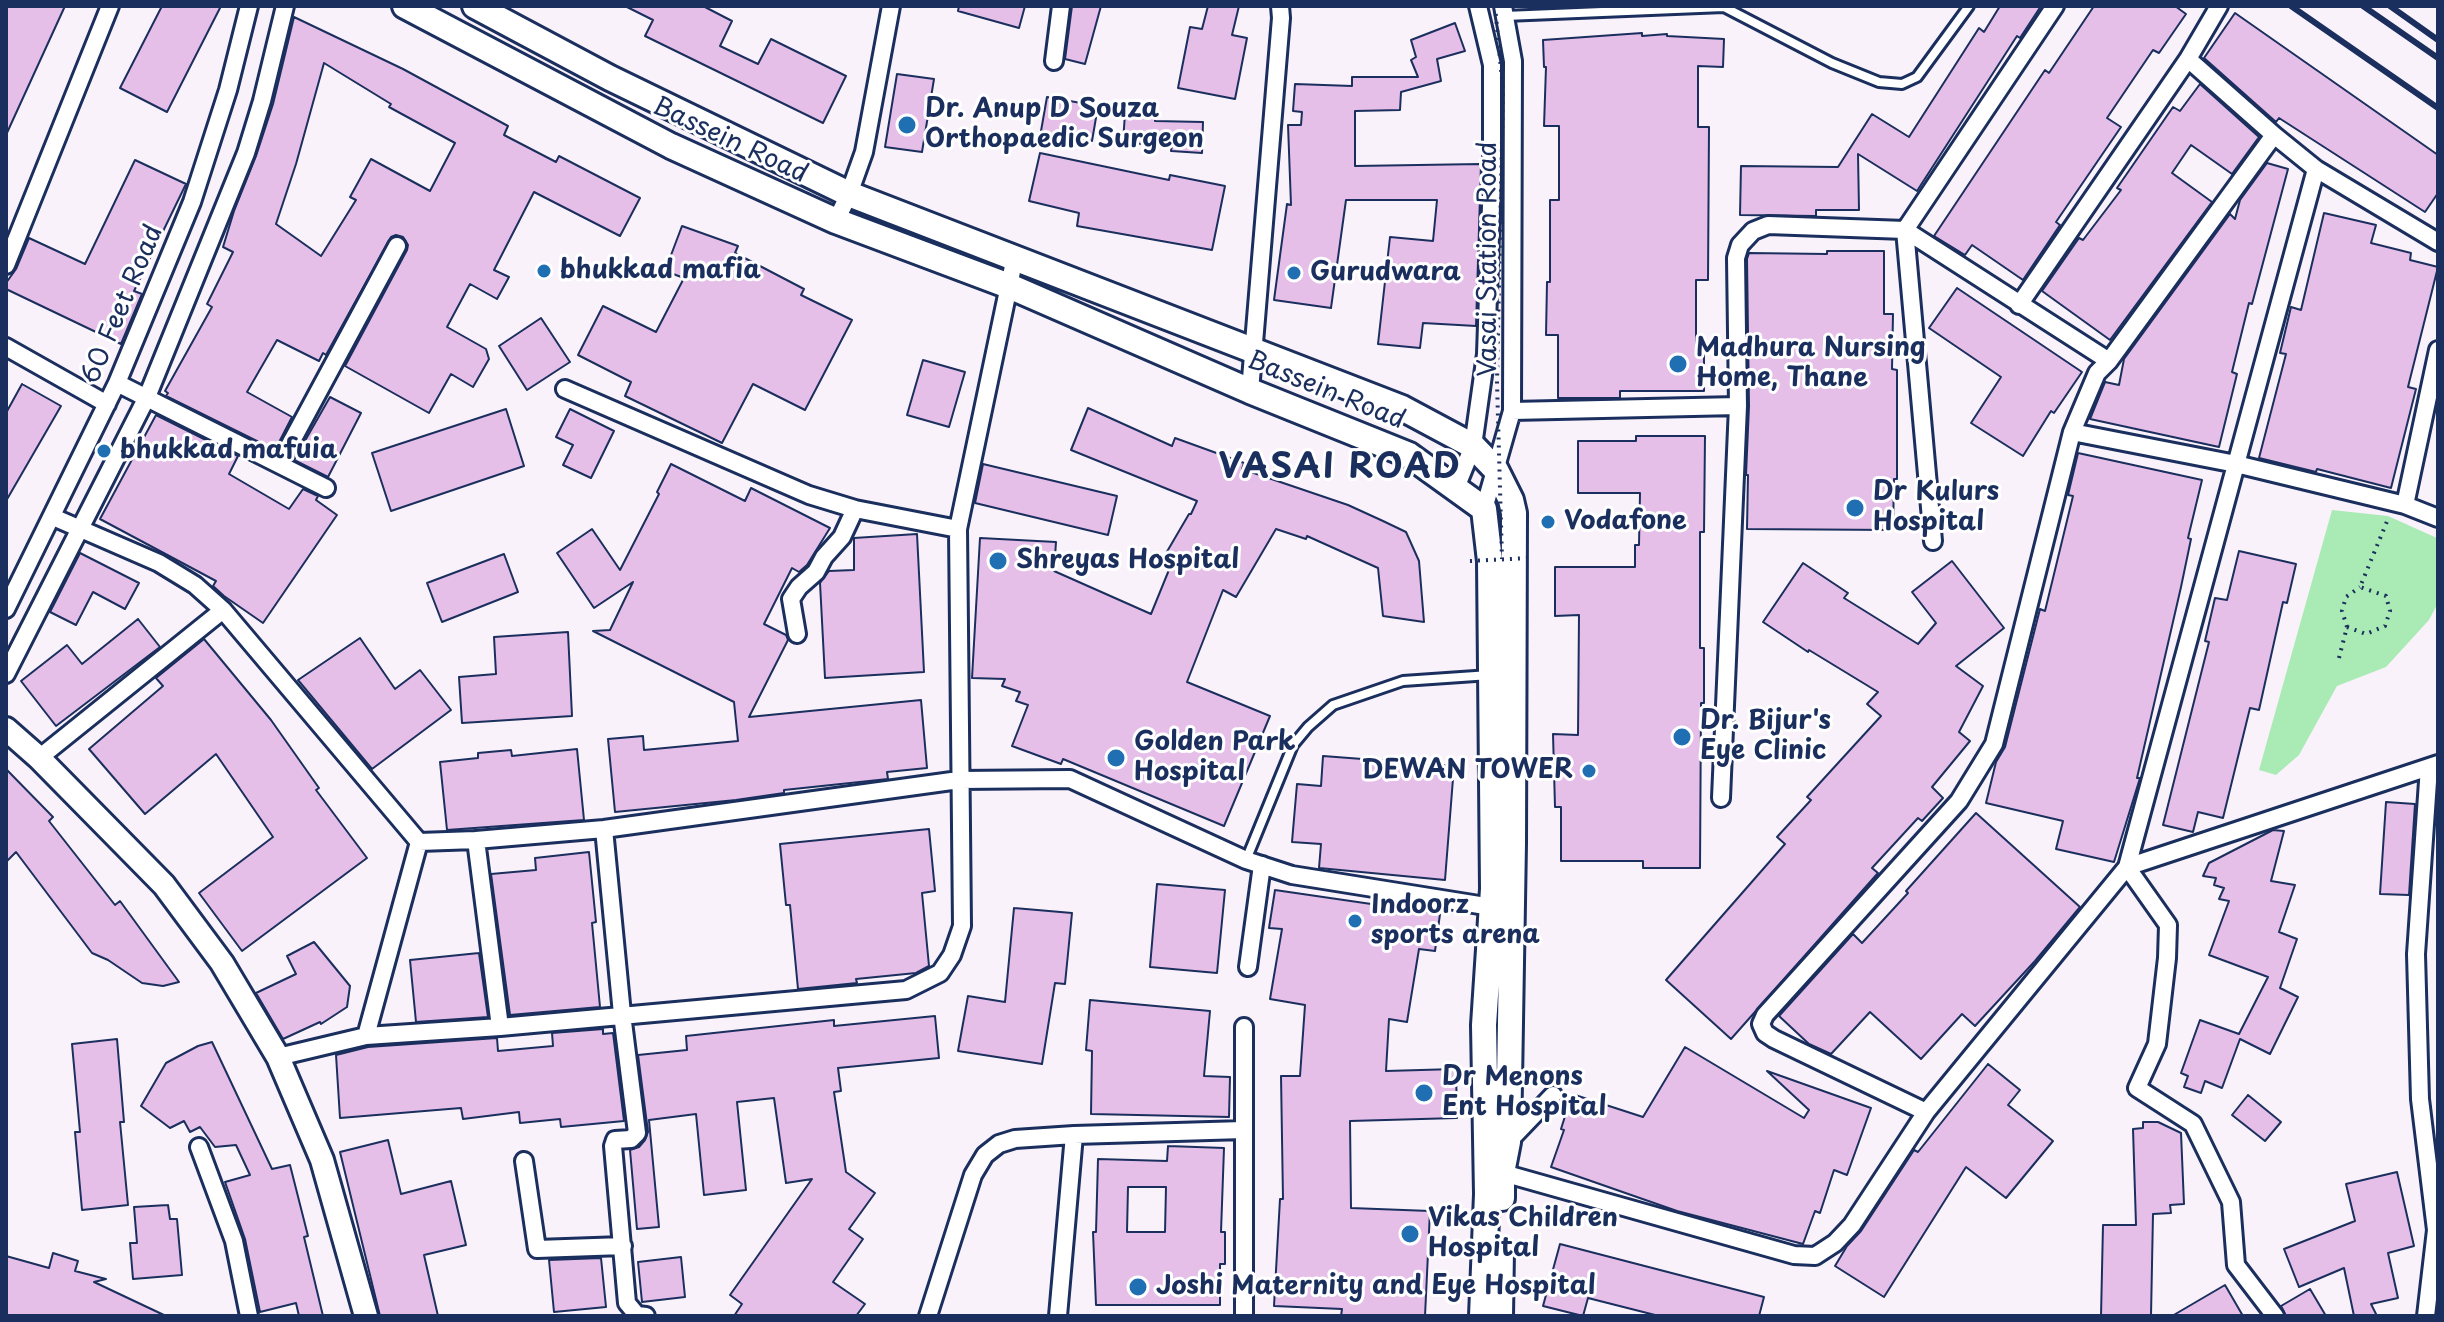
<!DOCTYPE html>
<style>
body{margin:0}
#map{position:relative;width:2444px;height:1322px;overflow:hidden;background:#faf2fa;font-family:"Playpen Sans",sans-serif}
canvas{display:block}
.frame{position:absolute;inset:0;border:8px solid #1b2f5e;pointer-events:none}
</style>
<div id="map">
<canvas width="2444" height="1322"></canvas>
<div class="frame"></div>
</div>
<script>
const ctx = document.querySelector('canvas').getContext('2d');
ctx.lineJoin = 'round';
function fill(path, color) { ctx.fillStyle = color; ctx.fill(path, 'evenodd'); }
const toPath = rows => new Path2D(rows.map(r => 'M' + r).join(''));
function stroke(path, color, width, dash) { ctx.strokeStyle = color; ctx.lineWidth = width; ctx.lineCap = dash ? 'butt' : 'round'; ctx.setLineDash(dash || []); ctx.stroke(path); }
function drawText(font, color, halo, rows, align = 'center') {
  ctx.font = font + ' "Playpen Sans",sans-serif'; ctx.lineWidth = 6; ctx.setLineDash([]); ctx.textBaseline = 'middle'; ctx.strokeStyle = halo; ctx.fillStyle = color; for (const [text, x, y, turn = 0] of rows) {
    ctx.save(); ctx.translate(x, y); ctx.rotate((+turn || 0) * Math.PI / 180); ctx.textAlign = isNaN(turn) ? turn : align; if (halo) ctx.strokeText(text, 0, 0); ctx.fillText(text, 0, 0); ctx.restore();
  }
}
fill(toPath([
 [2332,510,2388,516,2437,538,2438,603,2429,620,2386,667,2337,686,2299,755,2276,775,2259,770]
]), '#aaebb5');
const building = toPath([
 [6,6,65,6,6,135,6,6],
 [162,6,221,6,167,112,120,88,162,6],
 [625,6,703,6,732,21,720,46,758,64,771,39,846,76,823,123,645,36,653,20,625,6],
 [959,6,1025,6,1019,28,958,11,959,6],
 [1072,6,1101,6,1085,64,1065,59,1072,6],
 [1208,6,1239,6,1232,35,1247,38,1235,99,1178,88,1190,27,1202,29,1208,6],
 [2000,6,2041,6,2020,38,2017,36,1917,191,1858,154,1859,210,1816,210,1816,216,1740,215,1741,166,1838,167,1872,114,1909,137,1979,28,1984,32,2000,6],
 [2094,6,2175,6,2186,14,2159,53,2153,50,2107,118,2121,127,2056,222,2060,225,2023,280,1972,245,1965,255,1934,236,2045,70,2049,73,2094,6],
 [2235,13,2438,155,2438,193,2425,212,2279,118,2276,122,2204,58,2235,13],
 [294,17,403,69,508,126,504,135,556,162,559,156,640,198,620,236,534,192,494,270,509,277,497,299,470,284,447,327,486,349,489,359,473,387,451,374,429,413,345,366,407,250,408,245,403,237,396,235,391,237,326,355,323,353,319,361,277,340,247,392,292,417,275,450,166,396,168,393,165,391,212,307,207,304,233,252,223,247,234,211,256,156,273,104,294,17],
 [324,63,391,104,389,107,455,143,430,191,371,159,350,197,356,200,321,256,276,224,296,164,324,63],
 [1455,23,1465,51,1437,59,1441,81,1401,92,1400,110,1355,111,1355,166,1481,164,1476,326,1423,323,1420,348,1378,344,1390,237,1433,241,1437,200,1346,200,1331,308,1274,300,1287,204,1291,205,1288,125,1301,125,1302,112,1293,111,1295,84,1352,86,1352,77,1418,77,1411,60,1416,57,1411,40,1455,23],
 [1642,33,1642,36,1667,34,1667,36,1724,39,1723,67,1698,66,1698,127,1709,127,1708,280,1696,280,1696,344,1704,344,1704,391,1620,391,1620,398,1558,398,1558,335,1546,335,1547,282,1550,282,1550,200,1559,200,1559,126,1544,126,1546,67,1544,67,1543,40,1642,33],
 [897,74,934,79,922,152,885,147,897,74],
 [2200,84,2259,137,2232,174,2191,145,2172,173,2212,202,2110,340,2042,291,2079,238,2083,240,2121,190,2117,188,2173,107,2180,111,2200,84],
 [1047,97,1098,106,1092,141,1044,139,1045,132,1041,131,1047,97],
 [1125,113,1155,114,1155,121,1203,122,1202,153,1171,151,1172,145,1123,143,1125,113],
 [1040,153,1169,180,1170,175,1225,186,1212,250,1077,226,1079,213,1029,201,1040,153],
 [135,160,186,184,134,291,142,294,121,344,6,289,6,283,16,269,29,238,85,264,135,160],
 [2267,163,2288,169,2252,304,2249,303,2232,372,2237,374,2219,447,2090,419,2105,382,2119,385,2124,359,2230,214,2235,219,2240,200,2267,163],
 [2324,213,2376,225,2371,243,2411,253,2410,260,2438,267,2408,387,2416,389,2391,488,2317,469,2316,472,2259,458,2286,354,2280,353,2291,307,2301,310,2324,213],
 [682,226,738,246,735,253,804,289,801,295,852,320,805,410,753,384,722,443,625,396,631,382,578,355,603,306,656,332,684,278,665,271,682,226],
 [1827,251,1884,251,1884,314,1893,314,1892,369,1897,370,1897,479,1894,479,1893,530,1747,529,1748,475,1746,475,1749,406,1747,259,1749,253,1827,254,1827,251],
 [1957,288,2082,372,2054,413,2051,411,2023,456,1971,423,2001,377,1929,328,1957,288],
 [541,318,570,362,527,390,499,346,541,318],
 [923,360,965,372,949,427,907,415,923,360],
 [22,384,61,406,6,501,6,413,22,384],
 [330,397,361,413,328,477,294,460,330,397],
 [1088,408,1172,446,1175,438,1244,463,1242,469,1348,505,1383,521,1406,532,1419,561,1424,622,1383,616,1378,568,1307,536,1306,539,1276,529,1236,597,1223,590,1187,682,1270,716,1224,826,1063,759,1061,764,1012,746,1028,705,1016,701,1020,692,1002,686,1005,679,972,678,980,538,1056,542,1054,571,1151,614,1173,560,1165,555,1189,514,1191,514,1197,501,1071,450,1088,408],
 [506,409,524,466,391,511,372,453,506,409],
 [570,409,614,431,591,478,563,465,573,445,556,437,570,409],
 [156,415,238,456,229,474,289,509,303,489,318,496,316,500,337,515,263,623,224,596,213,586,216,581,100,519,156,415],
 [1636,436,1705,436,1704,532,1700,532,1700,648,1704,648,1704,703,1701,703,1700,868,1643,868,1643,861,1561,861,1561,807,1555,807,1553,734,1578,735,1579,615,1555,616,1555,567,1635,567,1635,545,1639,545,1640,493,1578,493,1578,441,1636,441,1636,436],
 [2078,453,2202,480,2188,538,2191,539,2181,587,2137,778,2140,778,2114,862,2056,849,2063,821,1986,803,1996,762,2005,747,2040,609,2045,611,2073,496,2068,495,2078,453],
 [671,464,745,501,751,488,830,528,807,565,799,572,792,568,764,624,786,635,788,640,749,717,921,700,927,768,887,772,888,779,784,790,784,793,736,800,615,812,608,739,643,736,644,750,738,741,734,702,593,631,610,630,633,582,594,608,557,553,592,529,620,570,659,494,657,492,671,464],
 [983,464,1117,496,1108,535,975,503,983,464],
 [917,534,924,672,825,678,820,583,829,571,854,570,854,538,917,534],
 [2239,551,2296,564,2287,603,2283,602,2259,710,2250,708,2223,818,2198,812,2193,832,2163,825,2209,642,2205,641,2215,598,2227,600,2239,551],
 [80,553,139,583,125,609,93,592,76,625,50,612,80,553],
 [504,554,518,592,442,622,427,583,504,554],
 [1952,561,2004,628,1956,666,1983,686,1959,732,1970,741,1932,787,1943,798,1922,821,1918,818,1872,868,1878,873,1731,1039,1666,980,1785,844,1777,837,1811,800,1807,797,1881,716,1867,704,1878,692,1809,650,1808,652,1763,622,1803,563,1848,593,1844,598,1918,644,1936,623,1912,592,1952,561],
 [138,619,160,647,56,726,21,681,67,645,82,664,138,619],
 [568,632,572,716,462,723,459,677,496,674,494,637,568,632],
 [360,638,395,689,420,670,451,710,372,769,298,680,360,638],
 [204,639,271,720,319,788,316,790,367,858,242,951,199,893,273,837,216,754,145,814,89,749,163,686,156,678,204,639],
 [577,749,584,820,447,830,440,762,478,758,478,753,511,750,512,756,577,749],
 [1323,756,1454,766,1445,880,1319,868,1321,844,1292,842,1297,784,1321,786,1323,756],
 [6,769,53,817,49,821,115,905,120,901,179,982,163,986,142,983,108,960,92,953,16,852,6,862,6,769],
 [2386,802,2415,804,2409,895,2380,894,2386,802],
 [1976,813,2080,907,2035,961,1975,1026,1962,1014,1921,1059,1870,1012,1831,1054,1809,1044,1779,1016,1853,934,1862,943,1908,893,1906,891,1976,813],
 [929,829,935,891,922,893,929,966,916,973,856,979,857,983,798,989,790,905,786,905,780,844,929,829],
 [2273,830,2284,831,2271,881,2295,885,2279,932,2297,939,2280,988,2298,997,2270,1054,2240,1039,2222,1088,2205,1081,2201,1093,2184,1087,2188,1076,2181,1073,2200,1020,2239,1034,2268,977,2209,955,2229,901,2219,899,2224,888,2214,885,2216,878,2203,876,2209,863,2273,830],
 [589,852,596,922,592,923,600,1007,510,1015,491,874,536,870,535,858,589,852],
 [1157,884,1225,890,1217,973,1150,967,1157,884],
 [1275,890,1440,914,1435,951,1419,949,1407,1022,1389,1019,1386,1071,1456,1069,1457,1118,1350,1121,1351,1208,1430,1211,1425,1316,1341,1316,1342,1309,1274,1306,1280,1199,1283,1199,1281,1076,1300,1076,1305,1005,1270,999,1282,929,1269,928,1275,890],
 [1014,908,1072,913,1065,984,1055,983,1042,1064,958,1051,968,996,1005,1002,1014,908],
 [314,942,350,986,347,1007,321,1024,320,1022,283,1039,256,993,296,974,287,956,314,942],
 [479,953,488,1017,416,1022,410,960,479,953],
 [1090,1000,1210,1011,1204,1076,1230,1077,1229,1117,1091,1114,1092,1051,1086,1050,1090,1000],
 [935,1016,939,1058,838,1068,841,1091,834,1092,846,1172,875,1193,849,1229,863,1239,833,1282,865,1304,856,1316,734,1316,742,1304,730,1295,812,1179,786,1183,774,1098,737,1102,746,1190,704,1195,696,1114,649,1120,659,1227,637,1229,630,1150,639,1147,645,1140,648,1132,638,1055,687,1050,686,1036,834,1020,834,1026,935,1016],
 [603,1029,603,1034,613,1033,624,1121,561,1127,560,1119,520,1123,519,1112,463,1119,461,1108,340,1118,336,1055,368,1047,497,1038,498,1051,553,1046,552,1033,603,1029],
 [117,1039,124,1122,120,1122,128,1205,82,1210,75,1132,80,1132,72,1044,117,1039],
 [212,1042,272,1169,290,1165,308,1236,304,1237,323,1316,299,1316,296,1303,260,1312,245,1239,225,1182,250,1175,236,1145,215,1147,200,1127,190,1132,184,1121,170,1128,141,1106,166,1063,198,1046,212,1042],
 [1685,1047,1804,1118,1809,1110,1767,1071,1871,1108,1847,1175,1834,1170,1820,1213,1815,1211,1803,1244,1677,1211,1551,1167,1564,1130,1561,1129,1572,1094,1643,1117,1685,1047],
 [1988,1064,2020,1090,2008,1105,2053,1141,2006,1198,1966,1167,1884,1297,1835,1266,1847,1246,1861,1231,1914,1150,1918,1152,1988,1064],
 [2248,1095,2281,1122,2265,1141,2232,1115,2248,1095],
 [2143,1122,2158,1122,2181,1133,2184,1204,2170,1205,2171,1213,2153,1214,2151,1316,2101,1316,2103,1225,2136,1225,2133,1129,2143,1128,2143,1122],
 [388,1140,401,1194,451,1181,466,1245,424,1255,438,1316,380,1316,340,1152,388,1140],
 [1168,1146,1224,1148,1221,1232,1225,1232,1225,1264,1220,1264,1220,1305,1096,1305,1093,1232,1096,1232,1098,1159,1167,1161,1168,1146],
 [1128,1187,1166,1187,1165,1232,1127,1232,1128,1187],
 [2397,1172,2414,1246,2388,1253,2398,1298,2371,1304,2377,1316,2354,1316,2344,1268,2299,1287,2284,1249,2355,1221,2346,1184,2397,1172],
 [168,1205,170,1219,177,1219,182,1275,133,1279,130,1243,137,1243,134,1207,168,1205],
 [1560,1244,1764,1297,1759,1316,1659,1316,1588,1298,1583,1316,1543,1306,1560,1244],
 [53,1253,78,1261,75,1271,106,1279,94,1282,166,1316,6,1316,6,1256,49,1268,53,1253],
 [681,1257,685,1297,642,1302,638,1262,681,1257],
 [601,1258,606,1307,554,1312,549,1260,601,1258],
 [2225,1285,2243,1316,2172,1316,2225,1285],
 [2310,1289,2326,1316,2286,1316,2281,1306,2310,1289]
]);
fill(building, '#e5bfe8');
stroke(building, '#1b2f5e', 2);
const lane = toPath([
 [1505,16,1724,7,1832,63,1879,82,1902,84,1917,77,1969,6],
 [1246,860,1293,745,1308,727,1333,705,1403,681,1490,675]
]);
const street = toPath([
 [2188,59,2274,135,2316,169,2438,242],
 [1054,61,1061,6],
 [836,221,849,194,864,152,891,6],
 [1905,230,1933,541],
 [1905,230,2109,361],
 [6,265,110,6],
 [2019,305,2188,59,2219,6],
 [6,347,107,404],
 [117,383,326,488],
 [565,389,809,495,855,509,958,529],
 [1250,391,1281,18,1280,6],
 [1512,411,1738,406],
 [2072,432,2236,464,2405,505,2438,518],
 [280,463,397,246],
 [1456,488,1473,446,1486,354,1492,176,1492,65,1478,6],
 [2405,505,2438,350],
 [1484,509,1512,411,1513,61,1503,6],
 [53,517,159,563,195,585,223,610],
 [6,609,117,383,192,202,228,90,249,6],
 [797,634,791,599,799,587,816,572,824,557,842,537,855,509],
 [6,674,147,397,246,153,262,101,285,6],
 [39,758,223,610,419,842],
 [1721,798,1738,406,1736,258,1740,245,1753,231,1768,225,1905,230,2055,6],
 [604,829,622,1014,637,1133,631,1139,615,1140,613,1146,627,1303,637,1315,646,1316],
 [476,840,500,1027],
 [1248,967,1262,865],
 [366,1036,419,842,476,840,604,829,959,780,1070,779,1246,860,1292,875,1498,908],
 [278,1057,366,1036,500,1027,906,990,940,973,952,955,962,926,958,529,1015,257],
 [1926,1112,1774,1039,1765,1033,1761,1024,1765,1015,1959,801,1994,744,2072,432,2097,373,2109,361,2274,135],
 [1508,1142,1553,1095],
 [199,1147,234,1241,249,1316],
 [524,1161,537,1249,623,1246],
 [1496,1171,1794,1255,1815,1256,1835,1243,1852,1225,1926,1112,2127,867,2316,169],
 [928,1316,973,1175,985,1155,999,1144,1015,1139,1074,1135,1244,1130],
 [1058,1316,1074,1135],
 [1244,1316,1244,1027],
 [2275,1316,2236,1265,2231,1202,2193,1124,2137,1088,2157,1044,2167,958,2168,925,2127,867,2438,764],
 [2426,1316,2436,1230,2420,1099,2416,954,2429,767]
]);
const secondary = toPath([
 [6,729,39,758,164,885,222,963,278,1057,322,1160,366,1316]
]);
const primary = toPath([
 [405,6,671,146,836,221,1009,286,1250,391,1409,455,1484,509,1490,561,1493,889,1484,1025,1487,1194,1482,1316],
 [475,6,610,78,849,194,1402,408,1473,446,1496,470,1511,500,1514,513,1513,843,1508,1142,1502,1173,1502,1198],
 [1500,1316,1501,1250]
]);
stroke(lane, '#1b2f5e', 14);
stroke(street, '#1b2f5e', 22);
stroke(secondary, '#1b2f5e', 28);
stroke(primary, '#1b2f5e', 30);
stroke(toPath([
 [2347,627,2366,634,2385,626,2390,611,2386,596,2360,587,2388,519],
 [2339,658,2347,627,2342,611,2346,597,2360,587]
]), '#1b2f5e', 4, [2, 6]);
stroke(lane, '#fff', 8);
stroke(street, '#fff', 16);
stroke(secondary, '#fff', 22);
stroke(primary, '#fff', 24);
stroke(toPath([
 [2291,6,2438,108],
 [2363,6,2438,58],
 [2390,6,2438,40]
]), '#1b2f5e', 6);
stroke(toPath([
 [1495,6,1503,90,1497,383,1502,559],
 [1470,561,1530,558]
]), '#1b2f5e', 4, [2, 6]);
for (const [x, y, r, color] of [
 [907,125,10,"#1f6fb2"],
 [544,271,8,"#1f6fb2"],
 [1294,273,8,"#1f6fb2"],
 [1678,364,10,"#1f6fb2"],
 [104,451,8,"#1f6fb2"],
 [1855,508,10,"#1f6fb2"],
 [1548,522,8,"#1f6fb2"],
 [998,561,10,"#1f6fb2"],
 [1682,737,10,"#1f6fb2"],
 [1116,758,10,"#1f6fb2"],
 [1589,771,8,"#1f6fb2"],
 [1355,921,8,"#1f6fb2"],
 [1424,1093,10,"#1f6fb2"],
 [1410,1234,10,"#1f6fb2"],
 [1138,1287,10,"#1f6fb2"]
]) { const dot = new Path2D(); dot.arc(x, y, r, 0, 2 * Math.PI); ctx.fillStyle = color; ctx.fill(dot); stroke(dot, '#fff', 3); }
drawText('bold 26px', '#1b2f5e', '#fff', [
 ["Dr. Anup D Souza",925,110],
 ["Orthopaedic Surgeon",925,140],
 ["bhukkad mafia",560,271],
 ["Gurudwara",1310,273],
 ["Madhura Nursing",1696,349],
 ["Home, Thane",1696,379],
 ["bhukkad mafuia",120,451],
 ["Dr Kulurs",1873,493],
 ["Hospital",1873,523],
 ["Vodafone",1564,522],
 ["Shreyas Hospital",1016,561],
 ["Dr. Bijur's",1700,722],
 ["Eye Clinic",1700,752],
 ["Golden Park",1134,743],
 ["Hospital",1134,773],
 ["DEWAN TOWER",1573,771,"right"],
 ["Indoorz",1371,906],
 ["sports arena",1371,936],
 ["Dr Menons",1442,1078],
 ["Ent Hospital",1442,1108],
 ["Vikas Children",1428,1219],
 ["Hospital",1428,1249],
 ["Joshi Maternity and Eye Hospital",1156,1287]
], 'left');
drawText('26px', '#1b2f5e', '#fff', [
 ["Bassein Road",730,141,25],
 ["Vasai Station Road",1489,259,-90],
 ["60 Feet Road",123,305,-67],
 ["Bassein Road",1326,391,22]
]);
ctx.letterSpacing = '2px';
drawText('bold 34px', '#1b2f5e', '#fff', [
 ["VASAI ROAD",1340,469]
]);
ctx.letterSpacing = '0px';
</script>
